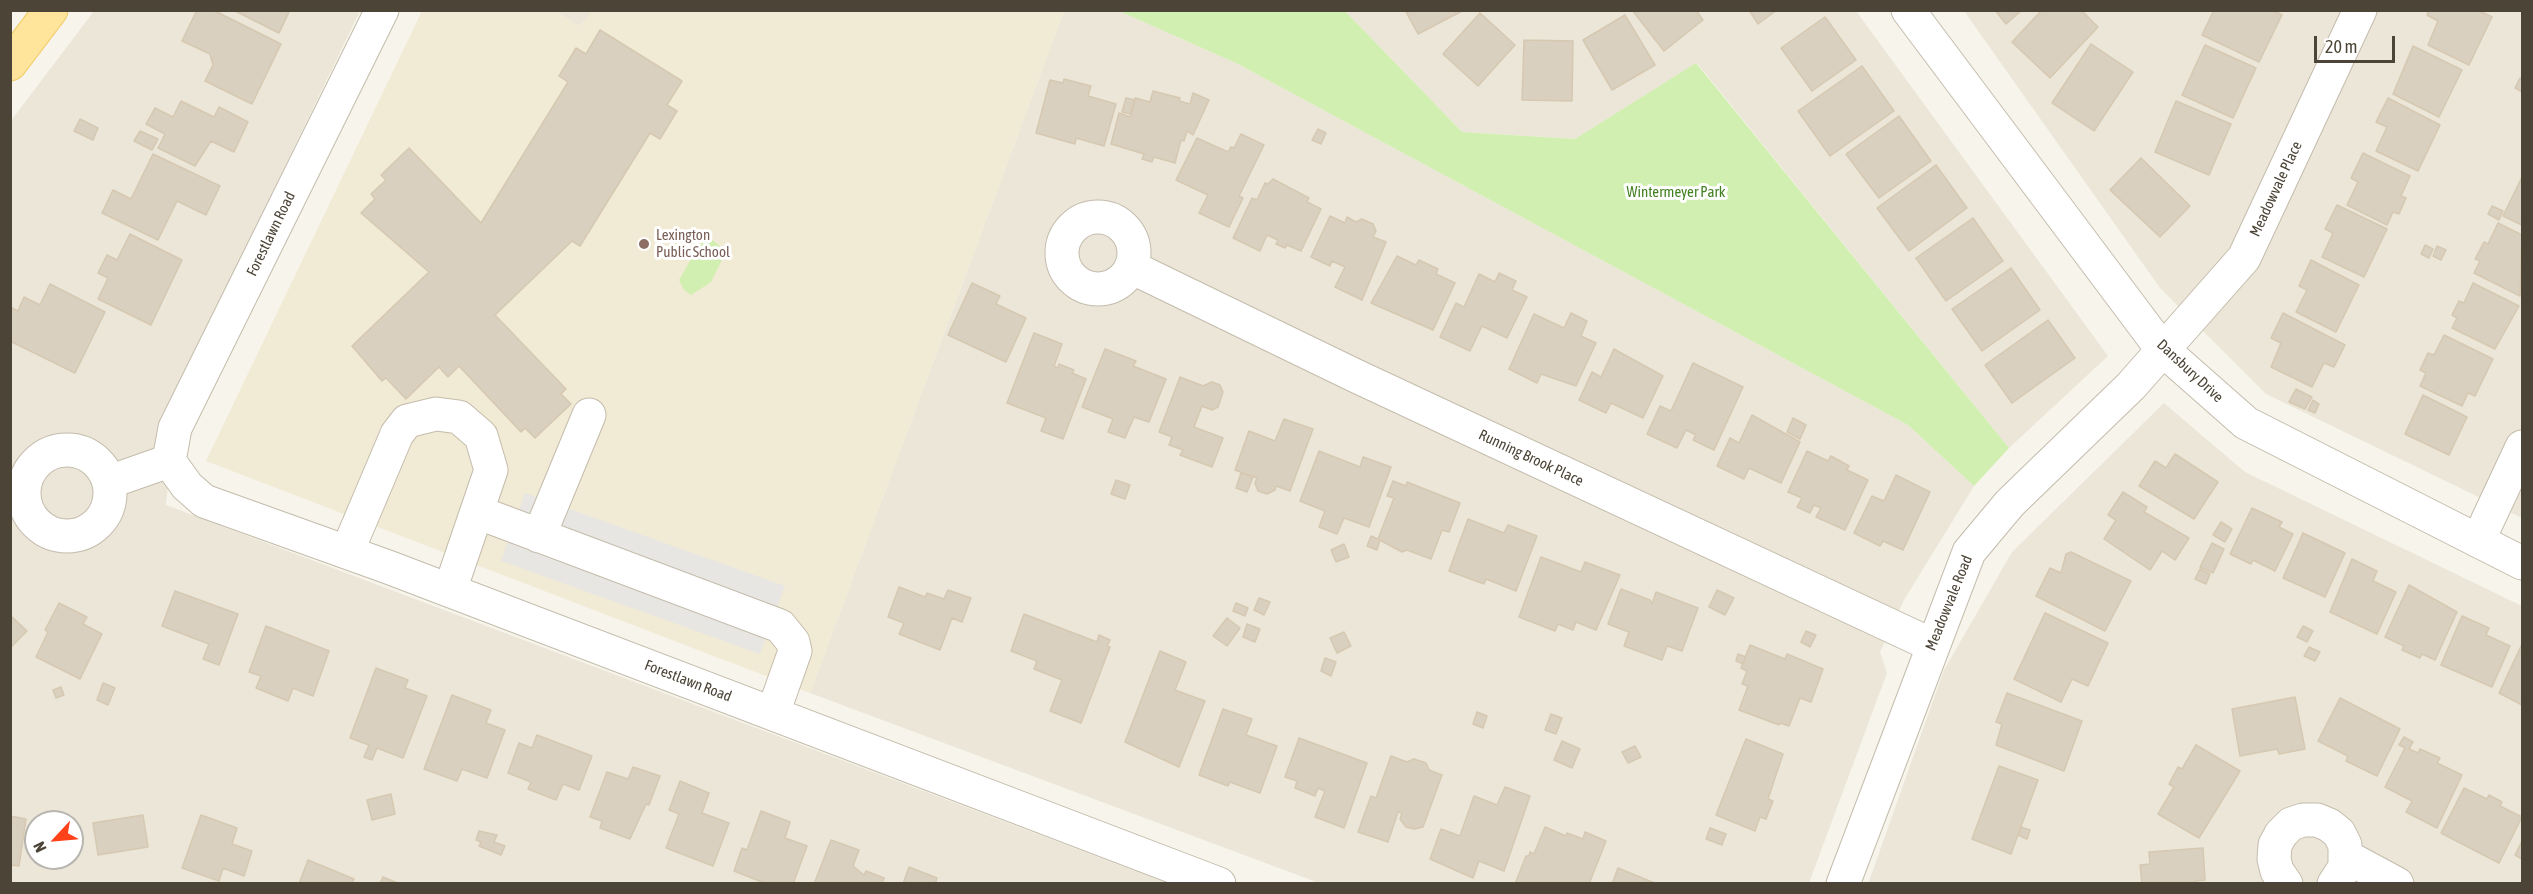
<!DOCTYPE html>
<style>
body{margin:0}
#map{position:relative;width:2533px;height:894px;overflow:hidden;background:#f7f4eb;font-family:"Asap Condensed",sans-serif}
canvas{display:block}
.frame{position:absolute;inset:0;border:12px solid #4c4537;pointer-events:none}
.north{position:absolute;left:24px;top:810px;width:60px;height:60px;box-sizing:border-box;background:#fff;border:2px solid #b7b5af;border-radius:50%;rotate:244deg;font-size:16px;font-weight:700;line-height:24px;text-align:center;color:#4c4537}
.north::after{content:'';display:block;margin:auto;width:21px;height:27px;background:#ff421a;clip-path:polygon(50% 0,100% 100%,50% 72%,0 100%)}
.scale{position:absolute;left:2314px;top:36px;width:81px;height:27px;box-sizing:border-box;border:3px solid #4c4537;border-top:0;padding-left:8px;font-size:18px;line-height:21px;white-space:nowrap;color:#4c4537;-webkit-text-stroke:4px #fff;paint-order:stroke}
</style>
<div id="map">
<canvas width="2533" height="894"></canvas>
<div class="frame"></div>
<div class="north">N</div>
<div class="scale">20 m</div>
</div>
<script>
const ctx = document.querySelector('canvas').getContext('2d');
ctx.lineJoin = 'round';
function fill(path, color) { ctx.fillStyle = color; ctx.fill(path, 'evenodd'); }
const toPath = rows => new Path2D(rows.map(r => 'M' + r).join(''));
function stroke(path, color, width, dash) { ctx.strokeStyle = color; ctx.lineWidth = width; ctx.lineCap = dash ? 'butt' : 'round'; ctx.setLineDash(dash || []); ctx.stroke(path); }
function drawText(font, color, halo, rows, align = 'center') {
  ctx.font = font + ' "Asap Condensed",sans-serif'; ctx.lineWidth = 6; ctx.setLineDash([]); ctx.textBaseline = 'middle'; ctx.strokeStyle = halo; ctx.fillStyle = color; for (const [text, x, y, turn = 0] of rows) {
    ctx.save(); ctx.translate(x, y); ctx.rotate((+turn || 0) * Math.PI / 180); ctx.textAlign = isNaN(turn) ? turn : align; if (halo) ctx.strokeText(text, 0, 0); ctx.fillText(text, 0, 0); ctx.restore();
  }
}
fill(toPath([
 [94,11,360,11,177,390,166,505,1167,883,11,883,10,122],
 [36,822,72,822,72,858,36,858],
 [555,11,594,11,579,26],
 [1064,11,1119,11,1238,64,1908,425,1974,486,1904,600,1880,652,1887,673,1809,883,1319,883,810,693],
 [1345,11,1856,11,2108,356,2009,448,1697,63,1575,139,1462,132],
 [1964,11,2522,11,2522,518,2266,394,2160,288],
 [2164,403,2245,472,2522,606,2522,883,1868,884,1944,670,2012,552]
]), '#ebe6d8');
fill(toPath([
 [594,10,1064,11,810,693,206,461,422,11,555,11,579,26]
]), '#f1ead4');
fill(toPath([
 [1119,11,1345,11,1462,132,1575,139,1696,63,2009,448,1974,486,1908,425,1238,64],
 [711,239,721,247,724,256,711,282,691,295,684,290,679,280,699,245]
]), '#d1efb0');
fill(toPath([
 [525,493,785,586,760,654,501,561]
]), '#e8e6e2');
const building = toPath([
 [197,10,213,10,281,44,252,104,205,81,213,65,210,54,182,41,197,10],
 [233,10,290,10,279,33,233,10],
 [1405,10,1464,10,1418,34,1405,10],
 [1632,10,1696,10,1703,20,1664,51,1632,10],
 [1749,10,1777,10,1758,24,1749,10],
 [1995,10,2022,10,2006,24,1995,10],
 [2042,10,2081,10,2098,27,2050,78,2012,42,2042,10],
 [2214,10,2272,10,2282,15,2259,62,2202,35,2214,10],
 [2429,10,2478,10,2492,17,2469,65,2428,45,2438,21,2427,15,2429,10],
 [1480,13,1515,45,1478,86,1443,54,1480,13],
 [1625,15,1655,65,1612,90,1583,40,1625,15],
 [1825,17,1856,60,1812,91,1781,48,1825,17],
 [600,30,682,81,667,105,677,111,660,139,650,133,580,246,572,241,495,315,566,389,561,394,571,404,535,438,525,428,521,432,459,366,448,377,439,367,406,399,386,378,382,381,352,346,429,272,361,213,375,199,371,194,386,180,381,175,409,148,481,223,568,82,559,76,576,48,586,54,600,30],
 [1524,40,1573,41,1572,101,1522,100,1524,40],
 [2091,44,2133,72,2094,131,2052,103,2091,44],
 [2205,45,2256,68,2233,118,2182,95,2205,45],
 [2413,46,2462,70,2439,117,2393,94,2413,46],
 [1862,66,1894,111,1830,156,1798,111,1862,66],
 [2520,78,2522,80,2522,92,2515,88,2520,78],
 [1064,79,1091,86,1088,96,1116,104,1104,146,1076,138,1075,144,1036,133,1050,80,1063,83,1064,79],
 [1153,91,1180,98,1179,101,1190,104,1193,93,1209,100,1193,135,1187,131,1184,141,1181,140,1175,163,1154,157,1152,162,1142,159,1144,154,1111,144,1119,113,1130,117,1135,98,1150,102,1153,91],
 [1126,98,1135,100,1131,114,1122,112,1126,98],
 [2388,98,2440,125,2418,171,2376,151,2387,127,2376,122,2388,98],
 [181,101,214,117,219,107,248,122,234,152,211,141,195,166,158,148,165,134,146,124,155,108,173,117,181,101],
 [2176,101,2231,124,2209,175,2155,152,2176,101],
 [1899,116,1931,161,1879,198,1846,154,1899,116],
 [80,119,98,128,93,140,74,131,80,119],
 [1318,129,1326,133,1321,144,1312,140,1318,129],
 [140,131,158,139,152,150,134,141,140,131],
 [1241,134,1264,145,1239,196,1243,198,1229,227,1199,213,1208,195,1176,180,1197,138,1228,152,1231,147,1234,148,1241,134],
 [2363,153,2410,176,2401,196,2406,198,2399,214,2393,212,2387,225,2347,205,2358,182,2351,178,2363,153],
 [153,154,220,186,206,215,177,201,158,240,102,213,113,190,131,199,153,154],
 [2141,158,2190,206,2160,237,2110,190,2141,158],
 [1936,165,1967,208,1909,251,1877,208,1936,165],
 [2522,177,2522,225,2503,216,2522,177],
 [1273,179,1309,198,1307,202,1321,209,1301,251,1287,245,1285,248,1276,244,1278,240,1267,235,1260,251,1233,238,1252,198,1257,200,1265,183,1268,184,1273,179],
 [2337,205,2387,229,2364,277,2322,257,2333,233,2325,229,2337,205],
 [2492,206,2503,211,2499,220,2488,214,2492,206],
 [1330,216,1345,223,1347,217,1356,222,1362,219,1373,224,1376,231,1373,237,1386,242,1362,300,1335,287,1345,267,1332,261,1330,266,1311,257,1330,216],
 [1973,218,2003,261,1946,301,1916,258,1973,218],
 [2498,223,2522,235,2520,296,2474,273,2480,261,2475,259,2484,242,2488,244,2498,223],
 [130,234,182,260,151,325,98,299,108,278,98,273,107,255,117,260,130,234],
 [2425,245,2433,249,2429,258,2421,254,2425,245],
 [2437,246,2446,250,2441,260,2433,256,2437,246],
 [1397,256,1416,265,1419,260,1438,269,1436,274,1455,283,1433,330,1371,303,1397,256],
 [2311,260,2359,285,2336,332,2296,312,2307,290,2299,286,2311,260],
 [2011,268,2040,310,1982,351,1952,309,2011,268],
 [1499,273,1516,281,1512,290,1527,297,1507,338,1482,326,1470,351,1440,337,1456,303,1464,307,1479,274,1495,282,1499,273],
 [972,283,1000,296,996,304,1026,318,1006,362,948,335,972,283],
 [2473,283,2519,306,2495,349,2452,328,2457,318,2452,315,2459,301,2464,303,2473,283],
 [50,284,105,312,75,373,10,341,10,307,18,311,24,297,40,305,50,284],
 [1571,313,1587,321,1581,336,1596,343,1576,386,1541,374,1537,383,1509,369,1534,314,1564,328,1571,313],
 [2283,313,2345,345,2334,367,2324,363,2312,387,2271,367,2281,343,2271,338,2283,313],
 [2048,320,2075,358,2012,403,1985,365,2048,320],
 [1034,333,1062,344,1054,366,1058,368,1059,364,1074,370,1072,373,1086,379,1063,439,1041,431,1046,418,1007,403,1034,333],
 [2444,335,2493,359,2475,396,2468,393,2462,406,2420,386,2426,373,2420,370,2428,353,2434,355,2444,335],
 [1105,349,1136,361,1133,366,1166,379,1149,422,1134,417,1125,438,1108,432,1113,419,1082,407,1105,349],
 [1614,349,1663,376,1643,418,1611,403,1606,413,1579,400,1592,372,1601,377,1614,349],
 [1693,363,1743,387,1714,450,1693,440,1696,435,1686,430,1677,448,1647,434,1660,406,1671,411,1693,363],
 [1180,377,1203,386,1212,382,1220,385,1223,392,1218,407,1212,410,1202,406,1194,427,1223,438,1212,467,1180,455,1183,450,1169,445,1172,437,1159,432,1180,377],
 [2296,389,2312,397,2305,409,2289,402,2296,389],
 [2423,395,2467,417,2449,455,2405,434,2423,395],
 [2313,400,2319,404,2315,413,2308,410,2313,400],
 [1752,415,1800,442,1781,483,1749,468,1744,479,1717,466,1730,438,1739,443,1752,415],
 [1793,418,1806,425,1800,439,1787,432,1793,418],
 [1284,419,1313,429,1290,491,1276,486,1275,490,1267,494,1258,491,1255,483,1257,478,1235,470,1249,431,1275,441,1284,419],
 [1319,451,1360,467,1363,457,1391,467,1369,527,1344,518,1337,534,1319,527,1325,511,1300,501,1319,451],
 [1807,451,1828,461,1831,456,1849,466,1847,470,1868,480,1845,530,1816,517,1821,508,1814,505,1810,513,1797,507,1802,498,1788,492,1807,451],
 [2175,454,2218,482,2194,519,2139,486,2155,461,2166,468,2175,454],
 [1241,473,1253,477,1247,492,1236,488,1241,473],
 [1896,475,1930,492,1903,550,1883,541,1880,546,1854,533,1872,496,1884,501,1896,475],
 [1116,480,1130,485,1125,499,1111,494,1116,480],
 [1393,481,1406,486,1407,482,1460,503,1449,532,1442,530,1431,559,1407,550,1402,552,1378,539,1394,498,1387,496,1393,481],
 [2123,492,2147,507,2144,512,2189,538,2175,560,2162,551,2150,570,2104,539,2116,520,2108,515,2123,492],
 [2252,508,2282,522,2279,527,2293,534,2275,571,2253,560,2251,564,2230,554,2252,508],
 [1468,519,1504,533,1508,525,1537,536,1516,591,1486,579,1484,584,1449,571,1468,519],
 [2221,522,2232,529,2225,542,2213,535,2221,522],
 [2303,533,2345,553,2325,597,2283,578,2303,533],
 [1371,536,1380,540,1377,550,1367,546,1371,536],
 [2212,543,2224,549,2213,573,2200,567,2212,543],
 [1344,544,1349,557,1336,562,1331,550,1344,544],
 [2071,552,2131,581,2105,631,2036,596,2050,568,2061,573,2066,554,2071,552],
 [1541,557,1581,572,1585,562,1620,575,1596,630,1576,622,1573,630,1558,624,1555,631,1519,617,1541,557],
 [2352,559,2377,571,2373,581,2396,592,2377,634,2330,612,2352,559],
 [2200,569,2210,574,2206,584,2195,579,2200,569],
 [2409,585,2457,612,2435,660,2422,654,2420,658,2402,650,2404,646,2385,637,2409,585],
 [899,587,925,597,927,593,944,599,948,590,971,598,962,622,952,618,940,650,899,634,904,623,888,617,899,587],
 [1621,589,1650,600,1652,604,1656,592,1698,608,1682,651,1667,646,1662,660,1624,646,1629,632,1608,624,1621,589],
 [1717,590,1734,598,1725,615,1709,607,1717,590],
 [175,591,238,614,219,665,203,659,209,644,162,626,175,591],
 [1259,598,1270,602,1264,615,1254,610,1259,598],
 [59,603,87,617,83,624,102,634,80,679,36,657,48,632,45,630,59,603],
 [1236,603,1248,608,1245,616,1233,611,1236,603],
 [2045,613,2108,643,2088,686,2072,679,2061,702,2014,679,2045,613],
 [1024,614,1097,642,1099,635,1110,640,1107,646,1110,647,1081,723,1050,711,1062,680,1034,669,1037,661,1011,651,1024,614],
 [10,615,27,631,10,648,10,615],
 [2462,616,2489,628,2486,635,2510,646,2492,687,2441,665,2462,616],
 [1227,618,1240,628,1227,646,1213,636,1227,618],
 [1247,624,1260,629,1255,642,1243,637,1247,624],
 [266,626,329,651,313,696,293,688,288,701,256,688,261,676,249,672,266,626],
 [2303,626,2313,631,2307,642,2297,637,2303,626],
 [1806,631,1816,635,1810,647,1801,642,1806,631],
 [1344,632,1351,646,1337,653,1330,638,1344,632],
 [2522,644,2522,705,2499,693,2522,644],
 [1750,645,1785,659,1787,654,1823,669,1811,702,1800,698,1789,726,1780,723,1779,725,1739,710,1748,686,1742,684,1747,671,1741,668,1750,645],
 [2309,647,2320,652,2315,661,2304,656,2309,647],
 [1160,651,1186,662,1175,690,1205,701,1179,767,1125,742,1160,651],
 [1738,654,1746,657,1743,664,1736,661,1738,654],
 [1325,658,1336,662,1331,676,1321,671,1325,658],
 [376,668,408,680,405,688,427,696,403,758,377,748,372,760,364,757,369,745,350,738,376,668],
 [103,683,115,688,108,705,97,700,103,683],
 [61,687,64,695,56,698,53,690,61,687],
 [2007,693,2082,721,2064,771,1996,745,2002,724,1996,722,2007,693],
 [452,695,491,710,486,723,505,730,487,778,462,769,457,781,424,769,452,695],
 [2295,697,2305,749,2279,754,2277,749,2240,756,2232,709,2295,697],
 [2340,698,2400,729,2377,776,2346,761,2348,756,2318,741,2340,698],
 [1223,709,1252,719,1246,735,1277,746,1260,793,1230,782,1228,786,1199,775,1223,709],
 [1477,712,1487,716,1483,728,1473,724,1477,712],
 [1551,714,1562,718,1556,734,1545,730,1551,714],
 [537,735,592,756,579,790,563,784,556,800,528,789,531,782,508,773,519,743,532,748,537,735],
 [2404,737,2413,742,2409,749,2418,753,2420,749,2440,758,2437,763,2462,775,2437,828,2406,812,2412,801,2385,787,2405,748,2399,745,2404,737],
 [1299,738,1367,763,1344,828,1315,817,1325,791,1318,788,1315,796,1295,788,1297,781,1285,777,1299,738],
 [1746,739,1783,754,1768,799,1773,801,1766,819,1760,817,1755,831,1716,815,1746,739],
 [1562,741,1580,749,1572,768,1554,760,1562,741],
 [2196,745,2240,771,2199,838,2158,814,2174,787,2169,784,2178,767,2182,769,2196,745],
 [1635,746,1641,757,1628,763,1622,752,1635,746],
 [1391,756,1407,762,1414,759,1426,763,1429,770,1442,775,1423,827,1414,829,1406,827,1400,819,1402,813,1398,812,1388,842,1358,832,1371,796,1376,798,1391,756],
 [1999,766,2038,780,2011,854,1972,839,1999,766],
 [633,767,660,776,649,805,646,804,630,839,600,828,602,821,590,817,607,772,628,779,633,767],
 [680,781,709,793,702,813,729,823,713,866,666,848,679,814,669,810,680,781],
 [1505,787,1530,796,1504,871,1479,861,1473,878,1430,859,1441,829,1460,836,1474,796,1497,805,1505,787],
 [2464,788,2487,799,2489,795,2502,802,2500,806,2522,817,2499,863,2441,833,2464,788],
 [391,794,395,814,372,820,367,800,391,794],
 [761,811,790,822,785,838,807,846,793,884,767,884,734,871,742,848,747,850,761,811],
 [143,815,148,847,98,855,93,823,143,815],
 [201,815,237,828,232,844,252,851,244,876,223,868,219,881,182,868,201,815],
 [10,816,26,819,19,866,10,865,10,816],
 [1545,827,1566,836,1567,833,1583,839,1585,832,1606,841,1589,884,1515,884,1526,856,1529,856,1530,852,1534,854,1545,827],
 [2021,827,2030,830,2027,839,2018,835,2021,827],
 [1710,828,1726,834,1722,845,1706,839,1710,828],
 [479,831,497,835,494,842,505,846,501,855,479,846,481,842,476,840,479,831],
 [831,840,859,850,853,866,864,875,866,871,884,878,882,884,814,884,831,840],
 [2522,841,2522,859,2515,855,2522,841],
 [2203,848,2205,880,2195,881,2195,884,2142,884,2140,865,2150,864,2149,852,2203,848],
 [308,860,354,879,352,884,299,884,308,860],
 [909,867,937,878,935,884,903,884,909,867],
 [1618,868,1657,884,1612,884,1618,868],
 [383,877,400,884,380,884,383,877]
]);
fill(building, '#dad0bf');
stroke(building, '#d6c8b1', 1.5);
const minor = toPath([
 [382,10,175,428,169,461,187,486,204,501,388,567,1219,884],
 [1908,10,2162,349,2246,423,2522,563],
 '1062 253a36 36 0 1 1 72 0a36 36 0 1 1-72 0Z',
 [1131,267,1356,376,1932,645],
 '24 493a43 43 0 1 1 86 0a43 43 0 1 1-86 0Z',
 [109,482,169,461],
 [477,512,780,626,793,642,795,651,773,713],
 [539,536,589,415],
 [2478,541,2522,447],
 [347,552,397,434,407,421,436,414,459,417,481,436,491,470,450,590],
 [2347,857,2397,884],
 [1843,884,1969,552,2010,503,2131,386,2244,258,2360,10],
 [2286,884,2277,871,2274,859,2275,845,2281,834,2291,824,2303,820,2317,820,2329,825,2339,833,2345,845,2345,867,2334,884]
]);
const major = toPath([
 [10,64,51,10]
]);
stroke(minor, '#c4bcac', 35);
stroke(major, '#f1c85f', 35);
stroke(minor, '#fff', 33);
stroke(major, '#ffe59c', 33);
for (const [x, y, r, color] of [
 [644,244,6,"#8d6e63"]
]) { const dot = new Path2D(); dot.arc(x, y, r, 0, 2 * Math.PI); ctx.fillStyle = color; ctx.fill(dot); stroke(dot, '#fff', 2); }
drawText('15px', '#4c4537', '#fff', [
 ["Meadowvale Place",2276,189,-65],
 ["Forestlawn Road",271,234,-64],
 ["Dansbury Drive",2190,371,43],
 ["Running Brook Place",1531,458,25],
 ["Meadowvale Road",1949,603,-68],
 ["Forestlawn Road",688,681,21]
]);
drawText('15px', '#438022', '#fff', [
 ["Wintermeyer Park",1676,192]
]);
drawText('15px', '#785e54', '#fff', [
 ["Lexington",656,235],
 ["Public School",656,252]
], 'left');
</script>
